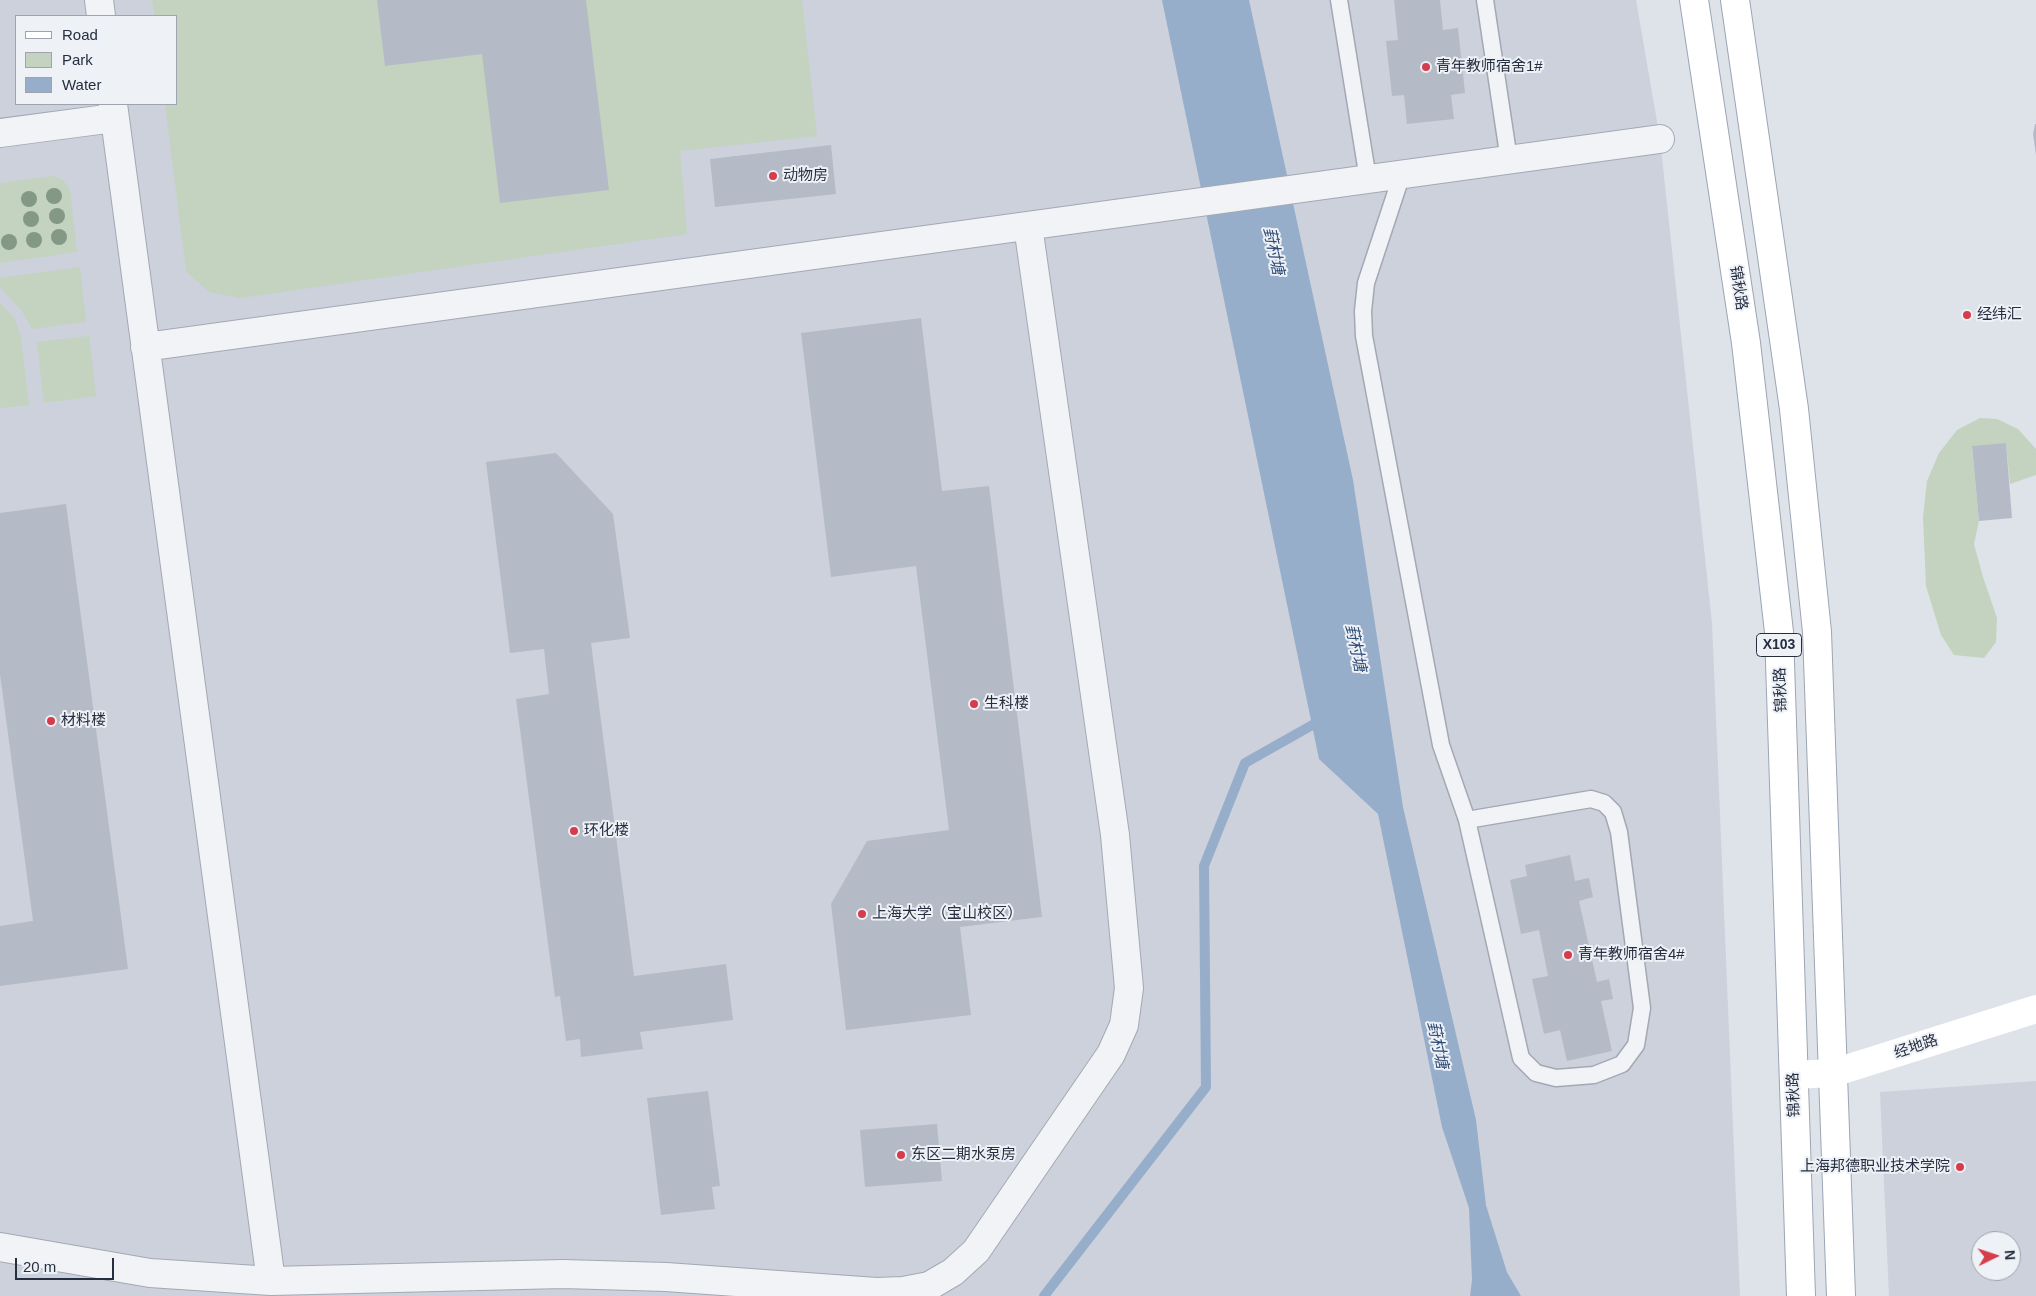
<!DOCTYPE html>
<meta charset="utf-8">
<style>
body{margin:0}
#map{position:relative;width:2036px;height:1296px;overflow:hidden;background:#dee2e9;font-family:Arial,sans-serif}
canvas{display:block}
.legend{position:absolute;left:15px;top:15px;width:162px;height:90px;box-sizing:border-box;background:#eef1f6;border:1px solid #9ea3ad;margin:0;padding:6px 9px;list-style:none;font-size:15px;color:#262f40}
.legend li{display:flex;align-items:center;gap:10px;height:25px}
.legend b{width:25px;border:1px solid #9ea3ad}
.north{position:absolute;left:1971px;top:1231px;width:50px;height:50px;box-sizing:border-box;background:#eef1f6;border:1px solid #9ea3ad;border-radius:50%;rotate:86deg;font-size:14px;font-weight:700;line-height:20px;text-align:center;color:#262f40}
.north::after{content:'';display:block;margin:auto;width:18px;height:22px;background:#d53c4c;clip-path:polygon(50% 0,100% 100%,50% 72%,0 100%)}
.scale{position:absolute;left:15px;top:1258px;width:99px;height:22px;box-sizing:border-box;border:2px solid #262f40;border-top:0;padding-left:6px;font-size:15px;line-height:18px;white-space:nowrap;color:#262f40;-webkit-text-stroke:4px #eef1f6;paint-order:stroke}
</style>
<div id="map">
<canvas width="2036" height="1296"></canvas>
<ul class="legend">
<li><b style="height:6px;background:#fff"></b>Road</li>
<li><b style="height:14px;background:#c3d3bf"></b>Park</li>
<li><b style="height:14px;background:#97aecb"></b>Water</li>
</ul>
<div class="north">N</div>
<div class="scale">20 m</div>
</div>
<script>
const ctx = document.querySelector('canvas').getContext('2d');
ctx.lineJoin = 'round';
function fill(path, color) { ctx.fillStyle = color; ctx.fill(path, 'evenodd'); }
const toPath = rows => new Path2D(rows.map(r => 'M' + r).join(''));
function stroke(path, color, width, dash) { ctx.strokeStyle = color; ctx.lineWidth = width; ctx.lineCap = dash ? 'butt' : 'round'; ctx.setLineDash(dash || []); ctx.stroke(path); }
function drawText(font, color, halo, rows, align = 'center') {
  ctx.font = font + ' Arial,"Noto Sans SC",sans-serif'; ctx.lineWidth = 4; ctx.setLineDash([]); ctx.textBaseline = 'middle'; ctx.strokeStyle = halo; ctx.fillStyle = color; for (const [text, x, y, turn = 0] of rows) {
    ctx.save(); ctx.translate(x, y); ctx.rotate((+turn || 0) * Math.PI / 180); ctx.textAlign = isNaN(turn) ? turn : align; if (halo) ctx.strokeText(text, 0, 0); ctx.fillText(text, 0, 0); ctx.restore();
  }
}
fill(toPath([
 [0,0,1636,0,1660,139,1712,623,1740,1296,1521,1296,1507,1272,1486,1205,1470,1296,0,1296],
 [16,16,176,16,176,104,16,104],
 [2036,1081,2036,1296,1889,1296,1880,1092],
 [1981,1241,2011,1241,2011,1271,1981,1271]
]), '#ccd1db');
fill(toPath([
 [152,0,802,0,817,136,680,151,687,234,240,298,209,292,186,271,165,104,176,104,176,16,155,16],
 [53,176,63,180,70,190,77,252,0,263,0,183],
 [80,267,86,322,32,329,22,311,0,287,0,278],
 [0,303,15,319,21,338,29,405,0,408],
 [89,336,96,396,44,403,37,342],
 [1980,418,1997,419,2018,429,2036,449,2036,475,2010,484,2006,444,1972,447,1979,521,1974,544,1983,577,1997,618,1996,642,1984,658,1954,655,1941,635,1926,586,1923,517,1927,481,1939,453,1957,430]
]), '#c3d3bf');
fill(toPath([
 [1162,0,1249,0,1353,480,1403,807,1476,1120,1486,1205,1507,1272,1521,1296,1470,1296,1472,1280,1469,1208,1442,1127,1378,814,1319,759]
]), '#97aecb');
stroke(toPath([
 [1044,1296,1206,1087,1204,866,1245,763,1323,719]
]), '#97aecb', 10);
fill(toPath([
 [377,0,586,0,609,190,500,203,482,54,385,66],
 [1394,0,1440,0,1443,30,1458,28,1465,93,1451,95,1454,119,1407,124,1404,95,1392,96,1386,41,1398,40],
 [2035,124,2036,124,2036,155,2033,134],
 [831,145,836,194,715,207,710,159],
 [921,318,942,491,989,486,1042,917,960,927,971,1015,846,1030,831,904,867,841,949,830,916,566,831,577,801,333],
 [2006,443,2012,518,1979,521,1972,446],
 [556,453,613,514,630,638,591,643,634,976,726,964,733,1020,640,1032,643,1049,581,1057,580,1039,566,1041,560,996,555,997,516,699,549,694,544,649,510,653,486,462],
 [66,504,128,969,0,986,0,926,33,921,0,674,0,513],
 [1570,855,1575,881,1589,878,1593,897,1579,901,1597,982,1609,979,1613,999,1601,1001,1612,1051,1567,1061,1560,1030,1544,1034,1532,979,1548,976,1539,930,1521,934,1510,880,1527,876,1525,865],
 [708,1091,720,1186,712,1187,715,1209,661,1215,647,1098],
 [937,1124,942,1181,865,1187,860,1130]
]), '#b5bbc6');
const lane = toPath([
 [1339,0,1368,179],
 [1485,0,1509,160],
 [1402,174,1366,283,1363,311,1364,336,1441,745,1467,820,1521,1058,1536,1073,1556,1078,1594,1075,1622,1064,1636,1045,1642,1008,1619,832,1613,812,1604,803,1591,799,1467,820]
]);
const street = toPath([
 [99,0,101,16],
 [113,104,271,1281],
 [0,133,114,118],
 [145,347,1660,139],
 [0,1247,150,1273,271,1281,563,1274,666,1277,876,1292,903,1291,929,1286,953,1272,976,1251,1111,1054,1124,1025,1129,988,1115,835,1028,226]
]);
const primary = toPath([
 [1694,0,1746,343,1779,632,1801,1296],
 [1735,0,1794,409,1817,632,1841,1296]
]);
stroke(lane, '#a3a9b3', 19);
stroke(street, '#a3a9b3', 30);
stroke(primary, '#9da5b5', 30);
stroke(lane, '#f1f3f7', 16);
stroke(street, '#f1f3f7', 28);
stroke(toPath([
 [1794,1075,1833,1073,2036,1009]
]), '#fff', 28);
stroke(primary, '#fff', 28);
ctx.fillStyle = '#839985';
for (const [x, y] of [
 [54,196],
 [29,199],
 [57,216],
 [31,219],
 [59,237],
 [34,240],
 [9,242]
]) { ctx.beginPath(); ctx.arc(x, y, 8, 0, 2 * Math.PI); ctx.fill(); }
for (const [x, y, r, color] of [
 [1426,67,5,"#d53c4c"],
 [773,176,5,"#d53c4c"],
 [1967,315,5,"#d53c4c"],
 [974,704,5,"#d53c4c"],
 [51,721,5,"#d53c4c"],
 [574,831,5,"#d53c4c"],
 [862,914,5,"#d53c4c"],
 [1568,955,5,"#d53c4c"],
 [901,1155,5,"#d53c4c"],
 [1960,1167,5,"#d53c4c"]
]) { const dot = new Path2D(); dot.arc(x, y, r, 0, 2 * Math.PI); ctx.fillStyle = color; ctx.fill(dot); stroke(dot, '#eef1f6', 2); }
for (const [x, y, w] of [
 [1779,645,45]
]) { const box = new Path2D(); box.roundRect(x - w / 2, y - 11.5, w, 23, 4); ctx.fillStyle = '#eef1f6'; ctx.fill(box); stroke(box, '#262f40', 1); }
drawText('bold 14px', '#262f40', null, [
 ["X103",1779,645]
]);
drawText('15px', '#262f40', '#eef1f6', [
 ["青年教师宿舍1#",1436,67],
 ["动物房",783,176],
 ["经纬汇",1977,315],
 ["生科楼",984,704],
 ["材料楼",61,721],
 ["环化楼",584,831],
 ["上海大学（宝山校区）",872,914],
 ["青年教师宿舍4#",1578,955],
 ["东区二期水泵房",911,1155],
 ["上海邦德职业技术学院",1950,1167,"right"]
], 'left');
drawText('15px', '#262f40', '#eef1f6', [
 ["锦秋路",1738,288,81],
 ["锦秋路",1781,690,-92],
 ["经地路",1916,1047,-18],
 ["锦秋路",1794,1095,-92]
]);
drawText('italic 16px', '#2e4b76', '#eef1f6', [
 ["葑村塘",1273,251,78],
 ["葑村塘",1355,648,78],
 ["葑村塘",1437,1045,78]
]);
</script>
